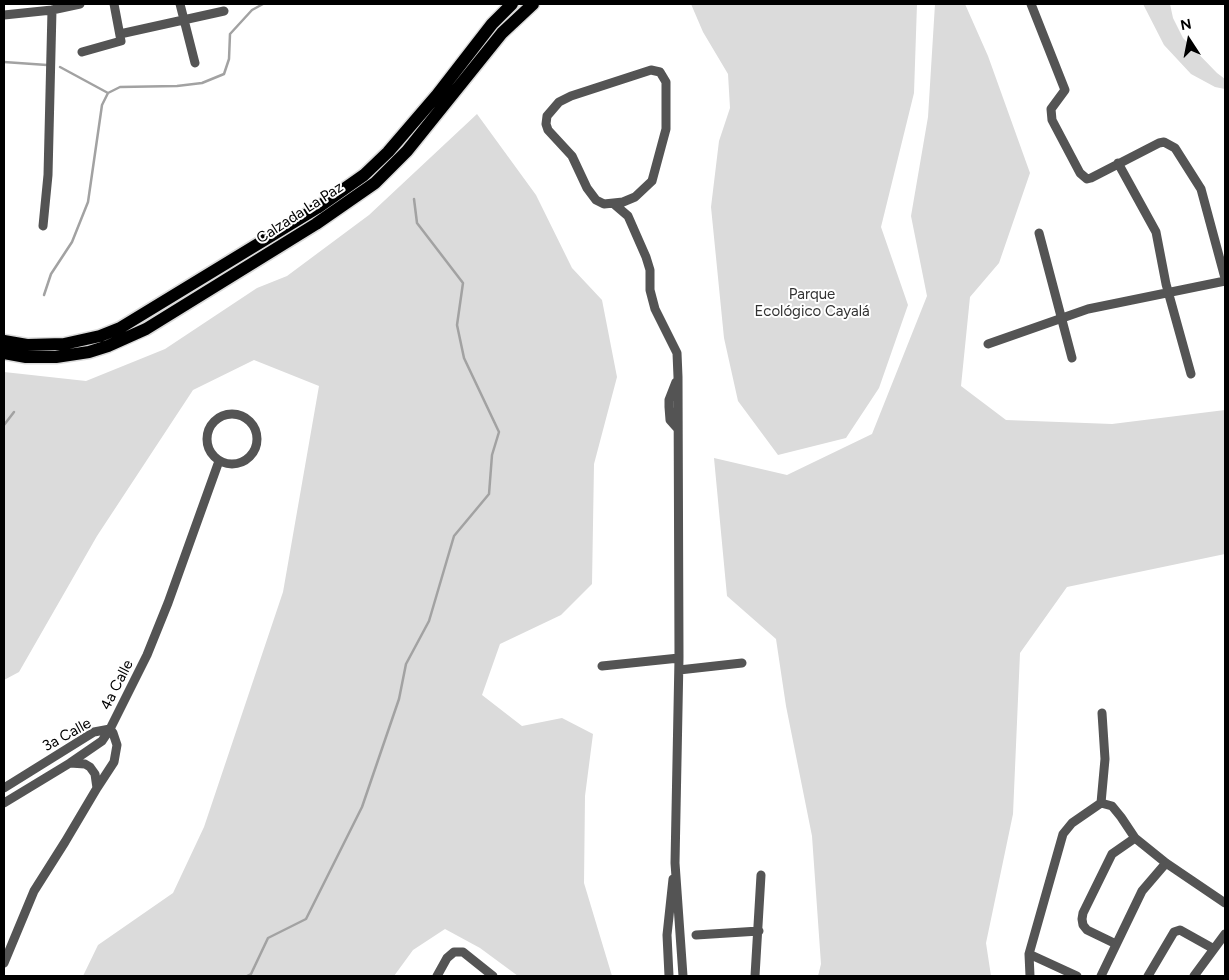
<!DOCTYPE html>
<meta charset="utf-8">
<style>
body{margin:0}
#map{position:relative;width:1229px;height:980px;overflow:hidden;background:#fff;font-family:Figtree,sans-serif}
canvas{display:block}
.frame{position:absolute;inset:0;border:5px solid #000;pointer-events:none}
.north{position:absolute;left:1164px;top:15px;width:50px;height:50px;-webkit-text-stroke:4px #fff;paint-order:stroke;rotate:349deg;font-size:14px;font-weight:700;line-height:20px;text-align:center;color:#000}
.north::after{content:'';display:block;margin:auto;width:18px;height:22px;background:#000;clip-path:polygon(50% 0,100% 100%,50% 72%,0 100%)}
</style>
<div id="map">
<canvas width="1229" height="980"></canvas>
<div class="frame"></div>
<div class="north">N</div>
</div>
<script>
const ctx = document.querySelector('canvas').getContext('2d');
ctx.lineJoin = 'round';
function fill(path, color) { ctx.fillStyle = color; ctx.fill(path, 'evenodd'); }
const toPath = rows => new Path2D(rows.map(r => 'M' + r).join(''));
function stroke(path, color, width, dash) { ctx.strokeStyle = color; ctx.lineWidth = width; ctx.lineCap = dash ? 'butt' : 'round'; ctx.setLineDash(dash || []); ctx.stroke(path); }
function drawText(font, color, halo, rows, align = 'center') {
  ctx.font = font + ' Figtree,sans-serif'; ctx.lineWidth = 4; ctx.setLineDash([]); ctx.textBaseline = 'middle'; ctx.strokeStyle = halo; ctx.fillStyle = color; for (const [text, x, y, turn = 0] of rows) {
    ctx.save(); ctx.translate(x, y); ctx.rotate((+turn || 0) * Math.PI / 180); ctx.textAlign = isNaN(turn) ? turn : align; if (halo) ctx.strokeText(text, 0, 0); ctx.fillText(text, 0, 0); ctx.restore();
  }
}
fill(toPath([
 [691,4,917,4,914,93,881,227,908,305,879,388,846,438,778,455,738,401,724,338,711,207,719,141,730,108,728,74,703,32],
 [935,4,965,4,988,56,1030,173,999,263,970,297,961,386,1006,420,1112,424,1225,410,1225,554,1067,587,1020,653,1013,814,986,943,991,976,818,976,821,964,812,836,786,706,776,639,727,596,714,458,787,475,872,434,927,296,911,216,928,117],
 [1143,4,1170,4,1173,18,1183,38,1217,73,1225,79,1225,89,1215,87,1191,74,1164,45],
 [477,114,536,195,572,268,602,300,617,377,594,464,592,584,561,615,500,644,482,695,522,726,562,718,593,734,585,796,584,883,612,976,518,976,480,948,445,929,413,950,394,976,83,976,98,945,173,893,204,827,283,592,319,386,254,360,193,390,97,536,19,672,4,680,4,372,86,381,165,349,257,288,287,276,369,215]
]), '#dbdbdb');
stroke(toPath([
 [4,62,47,65],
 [60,67,108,93],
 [44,295,51,274,72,242,88,202,102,105,108,93,120,87,177,86,202,83,224,74,229,59,230,34,252,10,263,4],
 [4,425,14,412],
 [247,976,251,974,268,938,306,919,362,807,399,699,406,664,429,621,454,536,489,494,492,455,499,432,464,358,457,325,463,283,417,223,414,199]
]), '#a2a2a2', 2.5);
const primary = toPath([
 [4,341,27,345,64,344,100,336,120,328,317,208,364,175,388,152,437,95,492,24,512,4],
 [4,353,26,357,56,357,89,352,108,346,146,329,316,224,375,183,407,151,502,33,533,4]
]);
stroke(primary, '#dbdbdb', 15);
stroke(toPath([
 [180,4,195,63],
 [1031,4,1065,90,1051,109,1052,120,1080,173,1087,179,1091,178,1159,143,1164,142,1175,148,1201,189,1225,278],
 [4,15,52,10,80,4],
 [120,34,224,11],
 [82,52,121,41,114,4],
 [651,70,660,72,666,82,666,129,652,181,635,197,623,202,604,204,596,200,587,188,572,156,548,130,546,124,547,116,559,102,571,96,651,70],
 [1118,163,1156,232,1166,284,1191,374],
 [614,204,628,216,646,257,650,270,650,290,655,309,677,353,678,377,679,658,675,863,683,976],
 [43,226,48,175,52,10],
 [1039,233,1072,358],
 [988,344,1088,309,1225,281],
 [676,382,669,400,669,407,670,420,678,429],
 '207 439a25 25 0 1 1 50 0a25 25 0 1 1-50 0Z',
 [602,666,679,658],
 [679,670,742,663],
 [70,763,85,764,90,767,95,774,97,788],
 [4,788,94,732,110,729],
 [4,803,70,763,102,741,110,729,147,655,168,603,219,461],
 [1101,803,1105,759,1102,713],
 [696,935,759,931],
 [1116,944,1087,930,1083,925,1082,919,1083,913,1112,854,1135,838],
 [1029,954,1077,976],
 [4,963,34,891,65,842,97,788,114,762,117,745,113,733,110,729],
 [437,976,447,958,454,952,463,952,493,976],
 [669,976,667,935,673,879],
 [755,976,761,875],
 [1030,976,1029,954,1063,834,1072,823,1101,803,1112,806,1121,817,1135,838,1166,863,1225,903],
 [1101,976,1142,891,1166,863],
 [1148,976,1174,932,1180,930,1214,949],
 [1194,976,1225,934]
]), '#545454', 9);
stroke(primary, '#000', 12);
drawText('15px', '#000', '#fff', [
 ["Calzada La Paz",300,213,-33],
 ["4a Calle",117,685,-63],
 ["3a Calle",67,735,-29]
]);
drawText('15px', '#323232', '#fff', [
 ["Parque",812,295],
 ["Ecológico Cayalá",812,312]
]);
</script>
